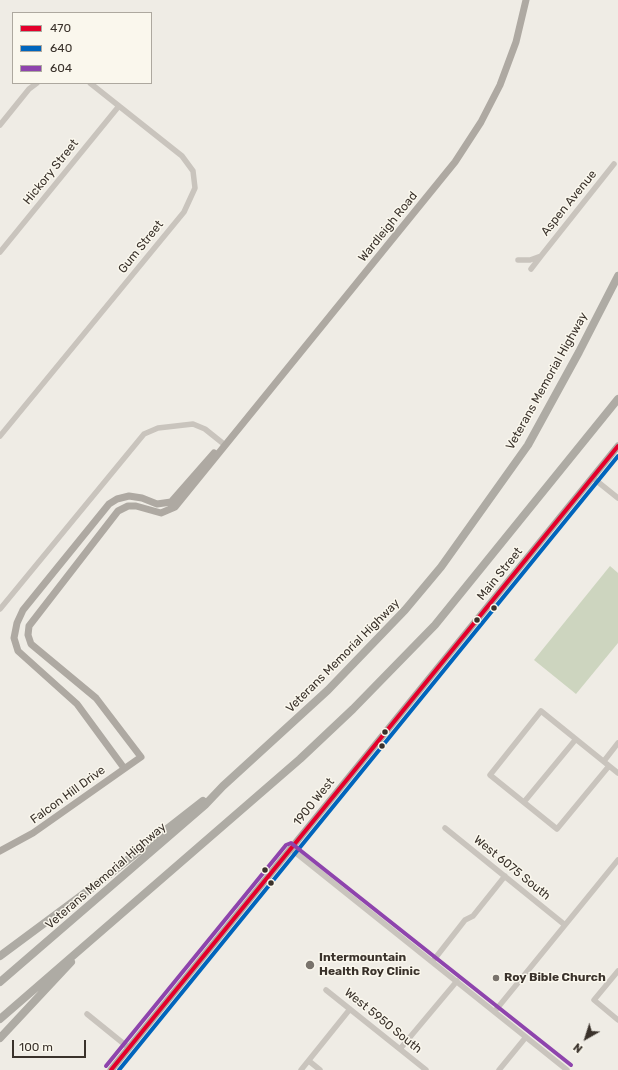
<!DOCTYPE html>
<style>
body{margin:0}
#map{position:relative;width:618px;height:1070px;overflow:hidden;background:#efece5;font-family:Rubik,sans-serif}
canvas{display:block}
.legend{position:absolute;left:12px;top:12px;width:140px;height:72px;box-sizing:border-box;background:#faf7ed;border:1px solid #ada89f;margin:0;padding:5px 7px;list-style:none;font-size:12px;color:#3a322b}
.legend li{display:flex;align-items:center;gap:8px;height:20px}
.legend b{width:20px;border:1px solid #ada89f}
.north{position:absolute;left:566px;top:1018px;width:40px;height:40px;-webkit-text-stroke:3px #faf7ed;paint-order:stroke;rotate:219deg;font-size:11px;font-weight:700;line-height:16px;text-align:center;color:#3a322b}
.north::after{content:'';display:block;margin:auto;width:14px;height:18px;background:#3a322b;clip-path:polygon(50% 0,100% 100%,50% 72%,0 100%)}
.scale{position:absolute;left:12px;top:1040px;width:74px;height:18px;box-sizing:border-box;border:2px solid #3a322b;border-top:0;padding-left:5px;font-size:12px;line-height:14px;white-space:nowrap;color:#3a322b;-webkit-text-stroke:3px #faf7ed;paint-order:stroke}
</style>
<div id="map">
<canvas width="618" height="1070"></canvas>
<ul class="legend">
<li><b style="height:5px;background:#e4002b"></b>470</li>
<li><b style="height:5px;background:#0065bd"></b>640</li>
<li><b style="height:5px;background:#8e44ad"></b>604</li>
</ul>
<div class="north">N</div>
<div class="scale">100 m</div>
</div>
<script>
const ctx = document.querySelector('canvas').getContext('2d');
ctx.lineJoin = 'round';
function fill(path, color) { ctx.fillStyle = color; ctx.fill(path, 'evenodd'); }
const toPath = rows => new Path2D(rows.map(r => 'M' + r).join(''));
function stroke(path, color, width, dash) { ctx.strokeStyle = color; ctx.lineWidth = width; ctx.lineCap = dash ? 'butt' : 'round'; ctx.setLineDash(dash || []); ctx.stroke(path); }
function drawText(font, color, halo, rows, align = 'center') {
  ctx.font = font + ' Rubik,sans-serif'; ctx.lineWidth = 3; ctx.setLineDash([]); ctx.textBaseline = 'middle'; ctx.strokeStyle = halo; ctx.fillStyle = color; for (const [text, x, y, turn = 0] of rows) {
    ctx.save(); ctx.translate(x, y); ctx.rotate((+turn || 0) * Math.PI / 180); ctx.textAlign = isNaN(turn) ? turn : align; if (halo) ctx.strokeText(text, 0, 0); ctx.fillText(text, 0, 0); ctx.restore();
  }
}
fill(toPath([
 [610,566,618,573,618,643,576,694,534,660]
]), '#cdd5bf');
stroke(toPath([
 [0,125,29,89,37,83],
 [0,252,119,106],
 [518,260,530,260,541,256,614,164],
 [531,269,541,256],
 [0,436,184,212,195,188,193,171,182,156,90,83],
 [593,478,618,498],
 [0,609,144,434,158,428,193,424,205,429,225,445],
 [604,761,618,743],
 [609,766,557,829,490,775,541,711,618,773],
 [524,802,576,739],
 [445,828,565,925],
 [291,849,567,1070],
 [433,961,465,920,473,916,505,876],
 [618,971,594,1000,618,1020],
 [326,990,426,1070],
 [495,1011,618,860],
 [87,1014,129,1048],
 [400,1049,457,981],
 [309,1061,320,1070],
 [301,1070,350,1009],
 [499,1070,526,1037]
]), '#c9c4bd', 5.5);
stroke(toPath([
 [124,768,77,704,18,651,14,638,17,623,23,610,109,504,117,499,129,496,142,498,157,504,171,502,214,453],
 [0,851,33,833,141,757,96,698,31,644,28,635,29,626,118,511,128,506,136,506,161,513,175,507,455,162,481,122,500,85,516,42,526,0],
 [111,1070,618,446]
]), '#aea9a2', 7);
stroke(toPath([
 [0,956,93,887,203,801],
 [0,982,205,805,223,786,328,690,405,610,441,567,528,445,579,352,618,276],
 [0,1019,300,759,353,709,435,625,618,399],
 [0,1038,71,962]
]), '#aeaba4', 8);
stroke(toPath([
 [111,1070,618,446]
]), '#e4002b', 4);
stroke(toPath([
 [119,1070,618,456]
]), '#0065bd', 4);
stroke(toPath([
 [106,1066,286,845,291,843,571,1065]
]), '#8e44ad', 4);
for (const [x, y, r, color] of [
 [494,608,3.5,"#3a322b"],
 [477,620,3.5,"#3a322b"],
 [385,732,3.5,"#3a322b"],
 [382,746,3.5,"#3a322b"],
 [265,870,3.5,"#3a322b"],
 [271,883,3.5,"#3a322b"],
 [310,965,5,"#79736c"],
 [496,978,4,"#79736c"]
]) { const dot = new Path2D(); dot.arc(x, y, r, 0, 2 * Math.PI); ctx.fillStyle = color; ctx.fill(dot); stroke(dot, '#faf7ed', 1.5); }
drawText('12px', '#3a322b', '#faf7ed', [
 ["Hickory Street",51,172,-51],
 ["Aspen Avenue",569,203,-51],
 ["Wardleigh Road",388,227,-51],
 ["Gum Street",141,247,-51],
 ["Veterans Memorial Highway",547,381,-61],
 ["Main Street",500,574,-51],
 ["Veterans Memorial Highway",343,656,-45],
 ["Falcon Hill Drive",68,795,-36],
 ["1900 West",314,802,-51],
 ["West 6075 South",512,868,39],
 ["Veterans Memorial Highway",106,876,-41],
 ["West 5950 South",383,1021,39]
]);
drawText('bold 12px', '#3a322b', '#faf7ed', [
 ["Intermountain",319,958],
 ["Health Roy Clinic",319,972],
 ["Roy Bible Church",504,978]
], 'left');
</script>
